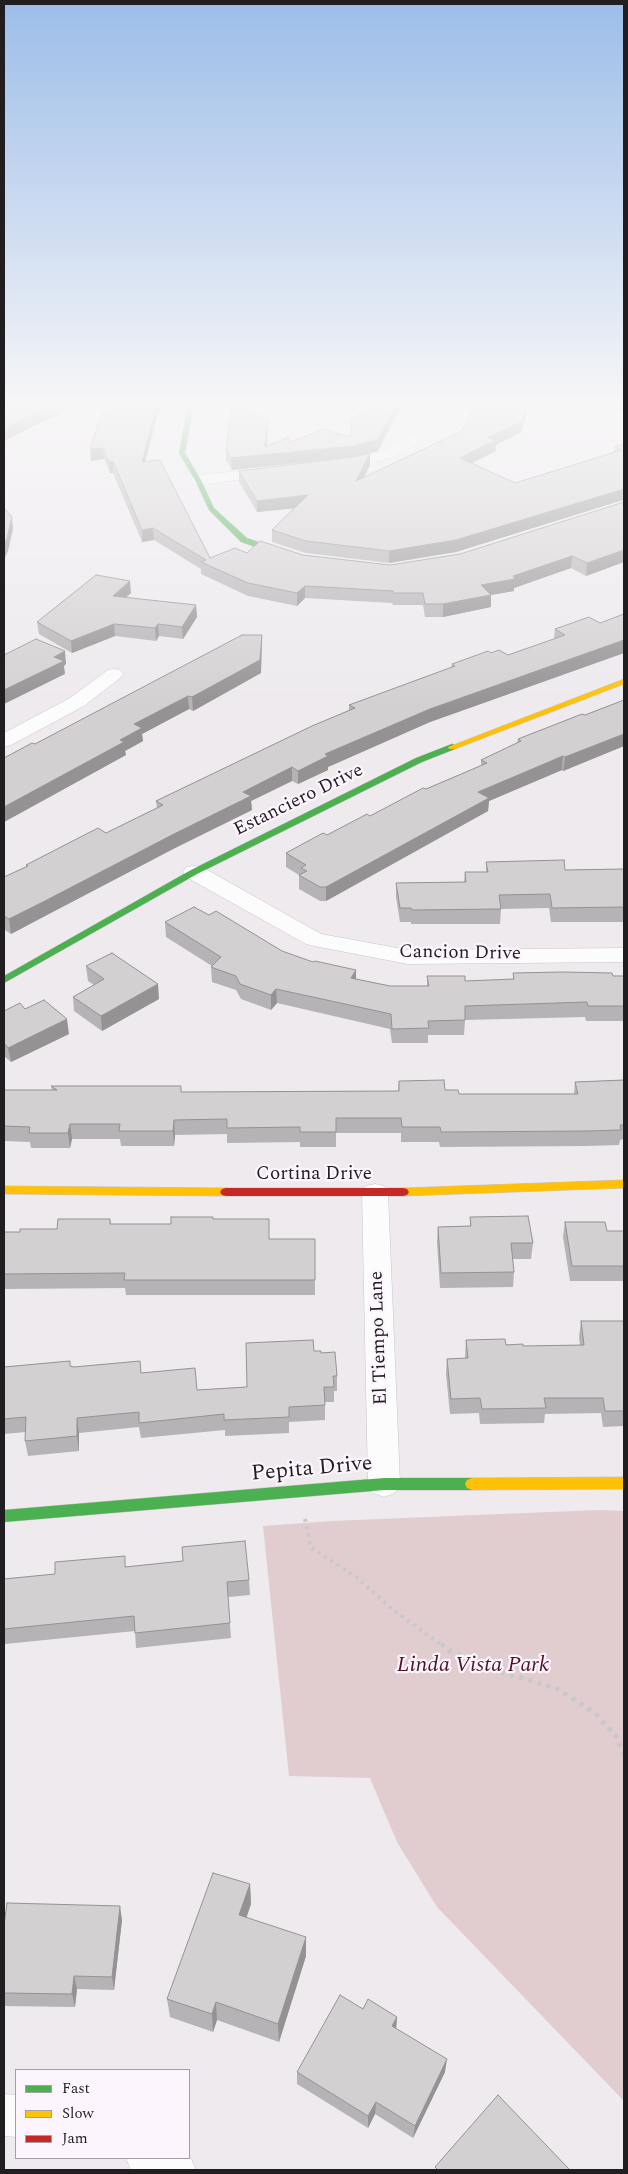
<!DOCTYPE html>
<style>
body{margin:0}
#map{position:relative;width:628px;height:2174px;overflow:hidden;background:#eeeaee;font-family:Spectral,serif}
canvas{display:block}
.frame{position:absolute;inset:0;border:5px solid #211e21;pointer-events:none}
.legend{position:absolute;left:15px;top:2069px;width:175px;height:90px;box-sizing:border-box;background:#fdf5fd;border:1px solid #a59fa5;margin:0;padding:6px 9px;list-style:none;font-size:15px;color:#211e21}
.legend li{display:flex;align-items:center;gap:10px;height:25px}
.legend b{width:25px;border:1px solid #a59fa5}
</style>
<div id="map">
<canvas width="628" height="2174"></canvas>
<div class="frame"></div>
<ul class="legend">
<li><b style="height:6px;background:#4caf50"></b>Fast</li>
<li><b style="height:6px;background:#ffc107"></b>Slow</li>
<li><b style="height:6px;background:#c62828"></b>Jam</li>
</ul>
</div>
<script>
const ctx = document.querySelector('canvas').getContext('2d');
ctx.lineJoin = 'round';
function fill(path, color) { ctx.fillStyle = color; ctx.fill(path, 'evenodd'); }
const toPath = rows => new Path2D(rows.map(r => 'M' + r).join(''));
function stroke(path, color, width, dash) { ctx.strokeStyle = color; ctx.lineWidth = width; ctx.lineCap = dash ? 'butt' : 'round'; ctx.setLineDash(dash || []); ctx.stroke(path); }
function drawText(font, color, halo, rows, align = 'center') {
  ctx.font = font + ' Spectral,serif'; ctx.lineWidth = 4.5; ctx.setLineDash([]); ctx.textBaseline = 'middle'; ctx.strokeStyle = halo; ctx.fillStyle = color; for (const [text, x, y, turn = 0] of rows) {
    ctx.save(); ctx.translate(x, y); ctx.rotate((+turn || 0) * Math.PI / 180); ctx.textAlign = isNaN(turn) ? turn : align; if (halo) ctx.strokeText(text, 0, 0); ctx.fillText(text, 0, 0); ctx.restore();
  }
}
fill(toPath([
 [599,1510,624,1511,624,2101,437,1907,397,1842,370,1778,289,1776,263,1526,332,1521]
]), '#e1ccd0');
const street = toPath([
 [418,404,432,404,434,419,427,436,410,448,390,458,354,467,332,468,330,465,332,462,380,452,400,442,416,431,420,419,418,404],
 [272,468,277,469,279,472,277,475,198,485,193,483,190,480,193,477,198,475,272,468],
 [114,669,120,670,123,674,120,678,84,706,11,745,4,747,4,733,70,698,108,670,114,669],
 [194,866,202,867,321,934,408,950,624,948,624,962,408,964,314,946,306,944,186,877,183,872,186,867,194,866],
 [375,1184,384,1186,388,1193,400,1484,395,1493,384,1497,373,1493,368,1484,362,1193,366,1186,375,1184],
 [4,2094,16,2095,16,2137,4,2136,4,2094],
 [189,2154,196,2170,131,2170,126,2158,189,2158,189,2154]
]);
const fast = toPath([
 [188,404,194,404,185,453,201,480,214,508,247,538,296,555,296,559,290,559,241,542,209,510,195,480,179,453,188,404],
 [452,744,455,745,455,749,422,762,197,874,4,983,4,976,191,870,416,758,452,744],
 [384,1478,472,1478,477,1480,479,1484,477,1488,472,1490,384,1490,4,1522,4,1510,384,1478]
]);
const slow = toPath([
 [624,679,624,684,455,749,449,749,448,747,624,679],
 [624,1180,624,1188,403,1196,399,1195,397,1192,399,1189,403,1188,624,1180],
 [4,1186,226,1188,230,1189,232,1192,230,1195,226,1196,4,1194,4,1186],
 [624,1477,624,1489,472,1490,467,1488,465,1484,467,1480,472,1478,624,1477]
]);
const jam = toPath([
 [226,1188,403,1188,407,1189,409,1192,407,1195,403,1196,226,1196,222,1195,220,1192,222,1189,226,1188]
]);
stroke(street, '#c8c5c8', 1);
stroke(fast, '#c8c5c8', 1);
stroke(slow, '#c8c5c8', 1);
stroke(jam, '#c8c5c8', 1);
stroke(toPath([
 [305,1519,311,1548,355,1576,393,1610,443,1646]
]), '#cac9ca', 4, [3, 4.5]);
stroke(toPath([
 [441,1644,450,1651,495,1670,558,1689,595,1713,616,1736,624,1756]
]), '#cac9ca', 5, [4, 5.5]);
fill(street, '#fcfcfc');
fill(fast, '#4caf50');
fill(slow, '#ffc107');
fill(jam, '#c62828');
fill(toPath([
 [65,404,58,416,54,416,4,405],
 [121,404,161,404,156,421,145,461,210,558,247,553,303,555,390,565,460,554,624,502,624,562,586,576,571,568,514,588,514,591,491,595,491,607,443,617,425,617,423,605,393,605,392,603,305,598,297,606,248,596,201,574,201,569,154,540,142,542,113,473,110,473,104,459,91,461,114,414,120,406],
 [385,404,399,404,399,410,378,451,354,457,232,470,226,460,226,449,268,429,266,446,289,437,289,442,351,437],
 [473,404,527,404,526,417,521,432,496,445,496,451,472,463,515,483,614,452,615,447,624,444,624,501,623,500,456,552,389,563,306,553,272,542,272,530,294,508,257,512,239,482,239,471,354,457,370,453,370,465,364,477,462,431,474,409],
 [599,404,624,404,624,409,599,406],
 [131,593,126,598,196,605,197,617,183,639,159,636,156,641,115,636,72,653,39,634,37,622],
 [624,614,624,653,430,722,328,767,328,770,298,784,292,781,251,801,252,810,175,848,45,916,11,934,5,930,4,931,4,877,26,867,26,865,106,833,157,808,156,801,349,710,349,705,451,667,452,664,491,653,508,655,554,639,555,629,600,623],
 [262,635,261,673,193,711,189,709,142,734,143,741,125,751,126,755,4,822,4,758,35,744],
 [624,700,624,746,563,771,562,770,489,801,488,811,326,901,320,901,299,889,299,875,286,867,286,853,370,816,426,789,481,766,481,760,517,743,518,739,585,715],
 [486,862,565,870,624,869,624,922,551,922,549,908,501,909,500,924,411,924,411,922,400,922,396,897,396,883,464,882,465,872,486,872],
 [209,915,282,951,356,979,390,986,427,986,427,976,465,981,513,979,513,973,624,976,624,1021,586,1021,585,1017,465,1020,464,1035,428,1035,428,1043,392,1043,390,1029,277,1003,271,1010,241,999,236,990,212,982,211,967,212,966,166,937,165,922],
 [86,966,159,999,102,1031,74,1011,73,997,94,985,88,981],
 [25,1009,69,1034,11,1062,4,1056,4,1011],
 [624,1080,624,1139,620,1140,619,1145,586,1146,440,1147,439,1142,401,1142,401,1133,336,1133,336,1147,300,1147,300,1142,227,1143,227,1134,175,1135,174,1146,121,1146,120,1139,72,1139,70,1148,31,1148,30,1142,4,1141,4,1090,52,1090,51,1086,182,1092,398,1091,399,1081,445,1090,459,1094,574,1094,575,1082],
 [470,1217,533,1243,531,1259,513,1259,514,1272,513,1287,440,1288,437,1242,438,1227,470,1226],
 [110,1219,111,1224,171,1224,213,1219,270,1239,315,1239,315,1295,126,1295,125,1288,4,1289,4,1232,20,1232,57,1229],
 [565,1222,607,1231,624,1231,624,1281,570,1281,563,1237],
 [581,1321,624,1321,624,1426,603,1427,601,1413,545,1414,544,1423,480,1424,479,1413,450,1414,446,1374,447,1359,465,1358,466,1340,523,1346,580,1345,579,1337],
 [314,1351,321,1353,337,1376,337,1391,334,1391,334,1402,325,1402,325,1420,289,1422,289,1433,225,1436,225,1430,141,1438,139,1427,79,1433,79,1451,28,1456,25,1441,26,1432,4,1434,4,1367,70,1361,70,1366,74,1367,141,1373,197,1390,247,1387],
 [127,1567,249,1580,250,1595,228,1597,231,1638,136,1648,135,1631,5,1644,5,1654,4,1654,4,1578,4,1579],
 [250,1884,251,1904,246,1917,306,1956,279,2042,217,2020,213,2032,170,2017,167,1999],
 [122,1920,114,1990,77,1989,75,2007,4,2006,4,1925],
 [363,2009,397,2017,396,2029,445,2072,413,2138,375,2114,368,2128,297,2084,297,2072]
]), '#b5b3b5');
fill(toPath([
 [58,404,65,404,58,416,57,405],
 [157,404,161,404,156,421,142,473,142,462],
 [397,404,399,404,399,410,378,451,354,457,232,470,231,458,265,447,268,418,268,429,266,455,354,446],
 [53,405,54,416,4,441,4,429],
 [527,406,526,417,521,432,496,445,496,451,459,469,460,458,488,438],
 [103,448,104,459,91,461,90,449],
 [370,453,370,465,356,493,356,481],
 [113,461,113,473,110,473,109,462],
 [624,489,623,500,456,552,389,563,389,551],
 [308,495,308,507,257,512,257,501],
 [12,517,13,529,8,551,4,560,4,545],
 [153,528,154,540,142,542,142,530],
 [624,550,624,562,586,576,587,563],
 [572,556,571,568,514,588,514,591,491,595,491,607,443,617,443,604,481,585,513,576],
 [130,581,131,593,113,608,113,596],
 [305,586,305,598,297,606,297,593],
 [196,605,197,617,183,639,182,627],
 [114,624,115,636,72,653,71,641],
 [158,624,159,636,156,641,155,628],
 [262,635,261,673,193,711,192,697],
 [624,640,624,653,430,722,328,767,328,770,298,784,298,771,325,754,430,709],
 [65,651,66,664,64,666,65,674,4,704,4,690,54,657],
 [188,696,189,709,142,734,143,741,125,751,126,755,4,822,4,807,120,740,134,724],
 [624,734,624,746,563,771,565,757],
 [563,756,562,770,489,801,488,811,326,901,326,887,478,792],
 [292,767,292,781,251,801,252,810,175,848,45,916,11,934,9,919,243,792],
 [4,918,5,930,4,931],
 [356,970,356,984,351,978],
 [158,984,159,999,102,1031,101,1016],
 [276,989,277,1003,271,1010,271,995],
 [67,1019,69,1034,11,1062,8,1048],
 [174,1120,175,1135,174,1146,173,1131],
 [70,1124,72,1139,70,1148,68,1133],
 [77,1418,79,1433,79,1451,77,1436],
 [4,1638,5,1644,5,1654,4,1649],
 [250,1884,251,1904,241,1934,239,1915],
 [120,1906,122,1920,114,1990,112,1977],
 [306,1937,306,1956,279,2042,278,2024],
 [74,1976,77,1989,75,2007,72,1994],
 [216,2002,217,2020,213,2032,212,2014],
 [397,2017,396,2030,392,2026],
 [447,2059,445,2072,413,2138,415,2126],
 [376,2102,375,2114,368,2128,368,2116]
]), '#949293');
const building = toPath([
 [4,404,58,404,57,405,53,405,4,429,4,404],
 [121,404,157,404,142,462,160,460,210,558,235,548,247,553,260,541,303,555,390,565,460,554,624,502,624,550,587,563,572,556,513,576,515,579,481,585,491,595,443,604,425,604,423,593,393,593,393,591,305,586,297,593,248,583,201,562,206,560,153,528,142,530,113,461,109,462,103,448,90,449,102,413,114,414,116,406,120,406,121,404],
 [385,404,397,404,378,439,354,446,231,458,226,449,232,405,268,418,265,447,289,437,289,443,323,429,351,437,351,418,385,404],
 [476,404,527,404,527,406,522,421,488,438,496,440,460,458,515,483,622,450,615,447,624,444,624,489,456,540,389,551,306,541,272,530,308,495,257,501,239,471,354,457,370,453,356,481,462,431,476,404],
 [4,508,12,517,7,538,4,545,4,508],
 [96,575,130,581,113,596,196,605,182,627,158,624,155,628,114,624,71,641,37,622,96,575],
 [624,614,624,640,430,709,325,754,328,756,298,771,292,767,243,792,251,796,174,834,43,902,9,919,4,916,4,877,28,866,26,865,98,828,106,833,163,805,156,801,312,726,355,708,349,705,455,666,452,664,488,651,491,653,499,650,508,655,565,635,555,629,589,617,600,623,624,614],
 [242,635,262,635,260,660,192,697,188,696,134,724,142,728,120,740,124,742,4,807,4,758,32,743,35,744,242,635],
 [36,639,65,651,54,657,64,661,4,690,4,655,36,639],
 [624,700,624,734,565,757,563,756,478,792,489,798,326,887,320,887,299,875,307,871,301,868,306,865,286,853,323,833,327,835,367,814,370,816,423,788,426,789,487,763,481,760,521,741,518,739,582,714,585,715,624,700],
 [564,860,565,870,624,869,624,907,552,908,550,894,499,895,501,909,412,910,411,908,400,908,396,883,466,882,465,872,488,872,486,862,564,860],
 [194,907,209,915,216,911,282,951,313,962,315,961,356,970,351,978,390,986,429,986,427,976,465,976,465,981,514,979,513,973,562,972,612,973,613,976,624,976,624,1006,588,1006,587,1002,465,1006,465,1020,428,1021,429,1028,392,1029,391,1014,276,989,271,995,240,984,236,976,211,967,221,957,165,922,194,907],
 [112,953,158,984,101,1016,73,997,104,979,86,966,112,953],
 [44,1000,67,1019,8,1048,4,1043,4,1011,20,1003,25,1009,44,1000],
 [444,1080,445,1090,458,1090,459,1094,578,1094,575,1082,624,1080,624,1125,620,1125,621,1130,588,1131,441,1132,440,1127,402,1127,401,1118,336,1118,336,1132,300,1132,300,1127,227,1128,227,1119,174,1120,173,1131,119,1131,120,1124,70,1124,68,1133,29,1133,30,1127,4,1126,4,1090,57,1090,51,1086,181,1086,181,1092,399,1091,399,1081,444,1080],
 [528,1216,533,1243,511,1243,514,1272,441,1273,438,1227,471,1226,470,1217,528,1216],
 [171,1217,213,1217,213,1219,269,1219,269,1239,315,1239,315,1280,124,1280,125,1273,4,1274,4,1232,20,1232,20,1229,57,1229,58,1219,110,1219,110,1224,171,1224,171,1217],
 [565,1222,605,1222,607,1231,624,1231,624,1266,572,1266,565,1222],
 [581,1321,624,1321,624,1411,605,1411,603,1398,544,1398,546,1408,482,1409,480,1398,451,1399,447,1359,468,1358,466,1340,505,1339,506,1345,523,1344,523,1346,584,1345,581,1321],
 [313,1340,314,1351,321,1351,321,1353,335,1352,337,1376,333,1376,334,1387,324,1387,325,1405,289,1407,289,1417,224,1420,224,1414,139,1423,139,1412,77,1418,77,1436,25,1441,26,1417,4,1419,4,1367,70,1361,70,1366,74,1367,140,1361,141,1373,195,1368,197,1390,247,1387,246,1343,313,1340],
 [245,1541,249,1580,227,1582,230,1623,135,1633,134,1616,4,1629,4,1579,55,1574,55,1562,125,1556,125,1567,183,1561,182,1547,245,1541],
 [213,1873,250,1884,239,1915,306,1937,278,2024,216,2002,212,2014,167,1999,213,1873],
 [7,1903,120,1906,112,1977,74,1976,72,1994,4,1993,4,1925,7,1903],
 [340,1995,363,2009,368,1999,397,2017,392,2026,447,2059,415,2126,376,2102,368,2116,297,2072,340,1995],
 [498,2095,570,2170,438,2170,435,2167,498,2095]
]);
fill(building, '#d3d0d2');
stroke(building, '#949293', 1);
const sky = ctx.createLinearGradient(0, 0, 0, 709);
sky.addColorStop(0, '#9cbde9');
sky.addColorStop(0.57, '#f7f6f7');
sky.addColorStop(1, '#f7f6f700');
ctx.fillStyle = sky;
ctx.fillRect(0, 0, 628, 709);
drawText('19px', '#211e21', '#fdf5fd', [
 ["Estanciero Drive",299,801,-26],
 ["Cancion Drive",460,954,1],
 ["Cortina Drive",314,1175],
 ["El Tiempo Lane",380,1338,-92]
]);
drawText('22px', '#211e21', '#fdf5fd', [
 ["Pepita Drive",312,1470,-5]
]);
drawText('italic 22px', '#501424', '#fdf5fd', [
 ["Linda Vista Park",473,1667]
]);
</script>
